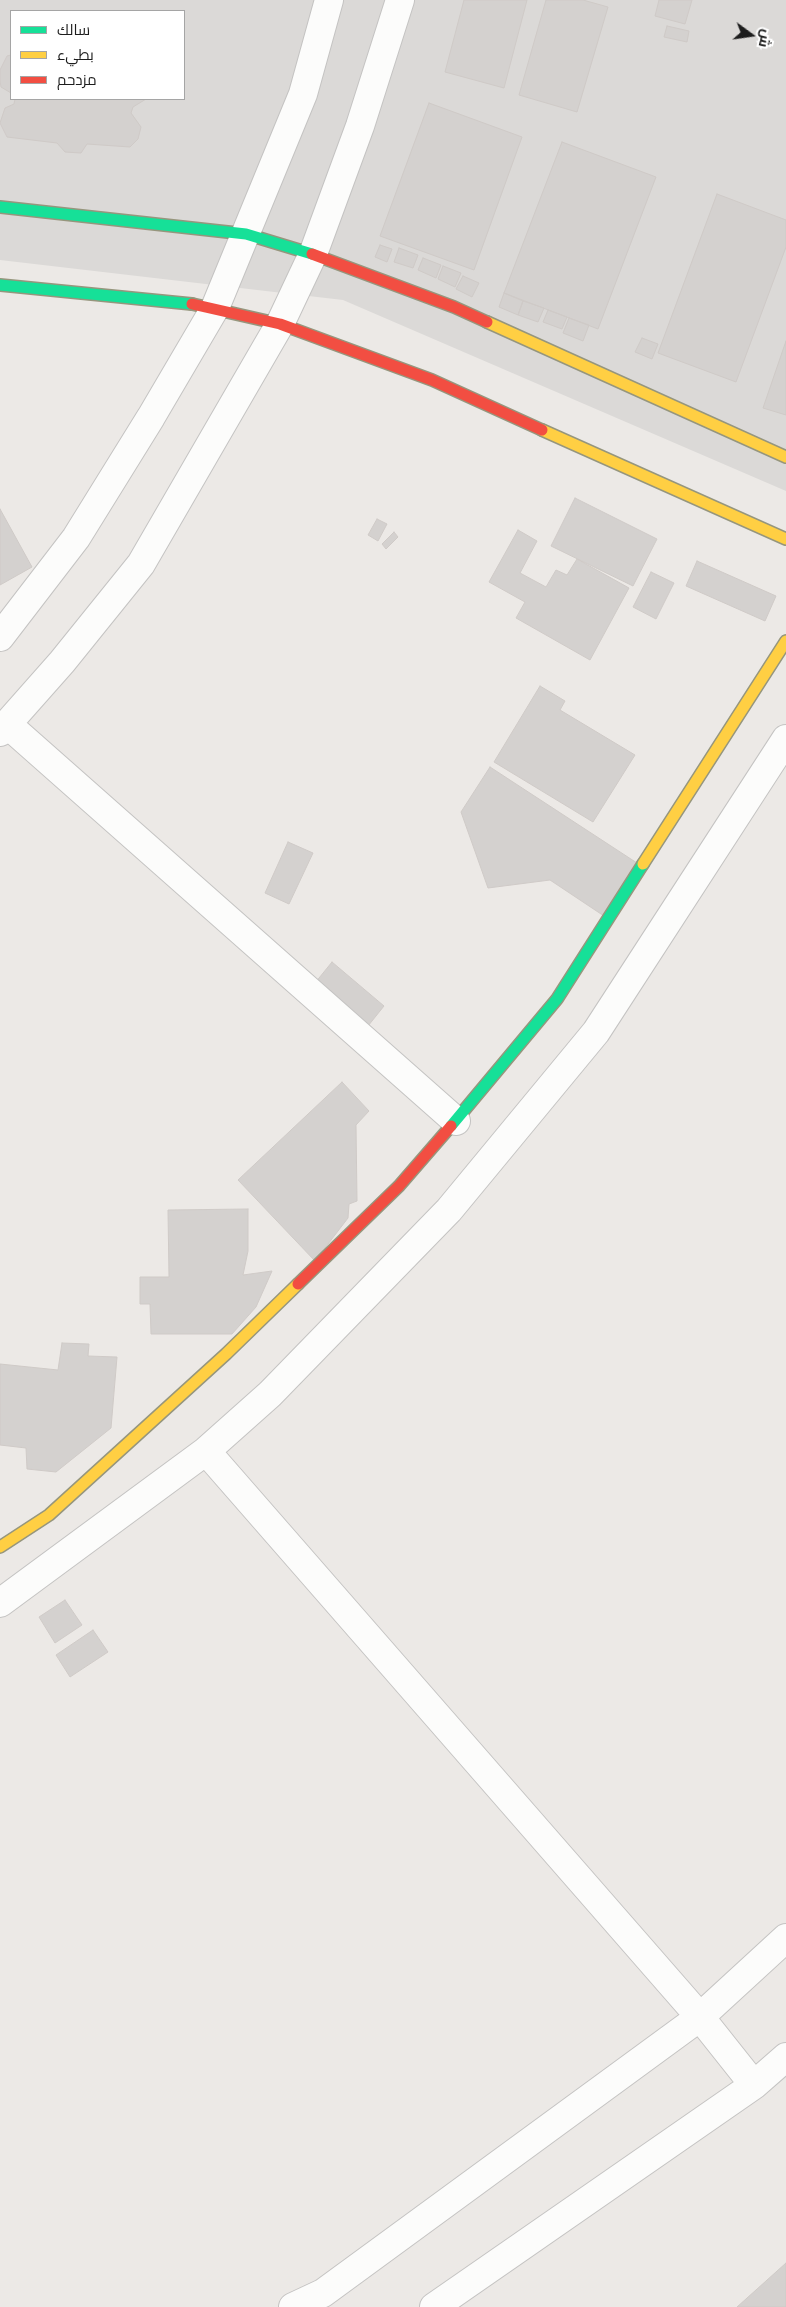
<!DOCTYPE html>
<meta charset="utf-8">
<style>
body{margin:0}
#map{position:relative;width:786px;height:2307px;overflow:hidden;background:#ece9e6;font-family:Quicksand,Cairo,sans-serif}
canvas{display:block}
.legend{position:absolute;left:10px;top:10px;width:175px;height:90px;box-sizing:border-box;background:#fff;border:1px solid #a5a5a5;margin:0;padding:6px 9px;list-style:none;font-size:15px;color:#1d1d1d}
.legend li{display:flex;align-items:center;gap:10px;height:25px}
.legend b{width:25px;border:1px solid #a5a5a5}
.north{position:absolute;left:726px;top:10px;width:50px;height:50px;-webkit-text-stroke:4px #fff;paint-order:stroke;rotate:104deg;font-size:14px;font-weight:700;line-height:20px;text-align:center;color:#1d1d1d}
.north::after{content:'';display:block;margin:auto;width:18px;height:22px;background:#1d1d1d;clip-path:polygon(50% 0,100% 100%,50% 72%,0 100%)}
</style>
<div id="map">
<canvas width="786" height="2307"></canvas>
<ul class="legend">
<li><b style="height:6px;background:#16e098"></b>سالك</li>
<li><b style="height:6px;background:#ffcf43"></b>بطيء</li>
<li><b style="height:6px;background:#f24e42"></b>مزدحم</li>
</ul>
<div class="north">ش</div>
</div>
<script>
const ctx = document.querySelector('canvas').getContext('2d');
ctx.lineJoin = 'round';
function fill(path, color) { ctx.fillStyle = color; ctx.fill(path, 'evenodd'); }
const toPath = rows => new Path2D(rows.map(r => 'M' + r).join(''));
function stroke(path, color, width, dash) { ctx.strokeStyle = color; ctx.lineWidth = width; ctx.lineCap = dash ? 'butt' : 'round'; ctx.setLineDash(dash || []); ctx.stroke(path); }
fill(toPath([
 [0,0,786,0,786,491,343,300,0,260],
 [11,11,184,11,184,99,11,99]
]), '#dbd9d7');
const building = toPath([
 [464,0,527,0,504,88,445,72,464,0],
 [546,0,583,0,608,7,577,112,519,95,546,0],
 [659,0,692,0,685,24,655,16,659,0],
 [667,26,689,31,687,42,664,37,667,26],
 [11,55,11,93,1,87,0,81,0,70,7,56,11,55],
 [15,99,146,99,133,107,131,113,141,127,138,139,130,147,87,144,81,153,65,152,57,143,7,137,0,123,5,108,14,104,15,99],
 [429,103,522,137,474,270,380,236,429,103],
 [562,142,656,177,598,329,504,293,562,142],
 [717,194,786,220,786,247,736,382,658,353,717,194],
 [380,245,392,249,387,262,375,257,380,245],
 [399,248,418,255,413,268,394,262,399,248],
 [423,258,441,265,436,278,418,270,423,258],
 [443,266,461,273,455,287,438,279,443,266],
 [463,276,479,283,472,297,456,289,463,276],
 [504,293,523,301,518,315,499,307,504,293],
 [523,301,544,308,538,322,518,315,523,301],
 [548,310,567,317,562,329,543,322,548,310],
 [569,318,589,325,583,341,563,333,569,318],
 [642,338,658,344,652,359,635,352,642,338],
 [786,341,786,415,763,408,786,341],
 [575,498,657,539,633,586,551,546,575,498],
 [0,509,32,567,0,585,0,509],
 [377,519,387,524,378,541,368,535,377,519],
 [518,530,537,541,520,573,546,587,556,570,567,575,577,559,629,588,590,660,516,618,525,602,489,582,518,530],
 [394,532,398,537,386,549,382,544,394,532],
 [697,561,776,596,765,621,686,586,697,561],
 [651,572,674,583,656,619,633,607,651,572],
 [540,686,565,701,560,710,635,755,593,822,494,762,540,686],
 [490,767,637,863,604,916,550,880,488,888,461,812,490,767],
 [288,842,313,853,289,904,265,893,288,842],
 [332,962,384,1006,368,1026,315,983,332,962],
 [342,1082,369,1111,356,1125,357,1201,349,1204,348,1218,315,1261,238,1180,342,1082],
 [248,1209,248,1251,243,1275,272,1271,256,1307,232,1334,151,1334,150,1304,140,1304,140,1277,169,1277,168,1210,248,1209],
 [62,1343,89,1344,88,1356,117,1357,111,1428,56,1472,27,1469,26,1448,0,1445,0,1364,58,1370,62,1343],
 [65,1600,82,1625,55,1643,39,1617,65,1600],
 [93,1630,108,1652,70,1677,56,1655,93,1630],
 [786,2263,786,2307,737,2307,786,2263]
]);
fill(building, '#d4d1cf');
stroke(building, '#cfcac7', 1);
const street = toPath([
 [0,637,76,538,151,417,215,308,303,94,329,0],
 [7,724,456,1121],
 [0,732,62,662,141,564,280,324,313,254,360,126,400,0],
 [206,1451,700,2017,754,2085],
 [0,1603,206,1451,270,1394,449,1210,596,1032,786,739],
 [293,2307,323,2293,700,2017,786,1938],
 [434,2307,754,2085,786,2057]
]);
const fast = toPath([
 [0,207,246,234,312,254],
 [0,285,192,304],
 [451,1126,557,999,643,864]
]);
const slow = toPath([
 [487,322,786,457],
 [542,430,786,539],
 [643,864,786,641],
 [0,1547,49,1515,226,1354,298,1284]
]);
const jam = toPath([
 [312,254,454,307,487,322],
 [192,304,280,324,432,380,542,430],
 [298,1284,399,1186,451,1126]
]);
stroke(street, '#c4c3c2', 30);
stroke(fast, '#96967d', 14);
stroke(slow, '#96967d', 14);
stroke(jam, '#96967d', 14);
stroke(street, '#fcfcfb', 28);
stroke(fast, '#16e098', 11);
stroke(slow, '#ffcf43', 11);
stroke(jam, '#f24e42', 11);
</script>
